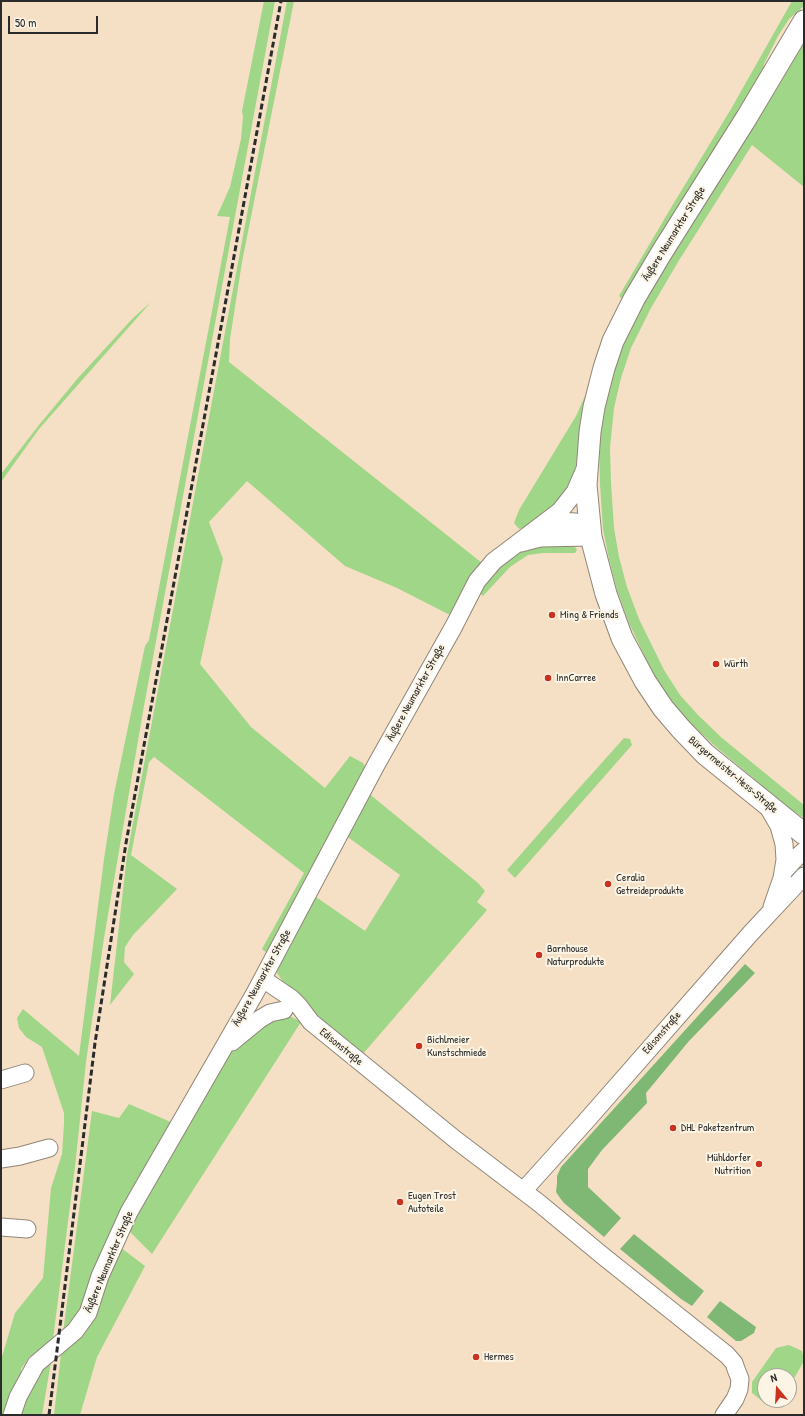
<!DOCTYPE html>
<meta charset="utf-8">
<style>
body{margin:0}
#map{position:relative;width:805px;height:1416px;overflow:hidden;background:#f5e0c5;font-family:"Patrick Hand",sans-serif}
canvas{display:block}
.frame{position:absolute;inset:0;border:2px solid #2b2b2b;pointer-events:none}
.north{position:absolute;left:757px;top:1368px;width:40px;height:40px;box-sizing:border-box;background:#fcf5e5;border:1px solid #a8a49b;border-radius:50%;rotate:342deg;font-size:11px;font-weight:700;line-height:16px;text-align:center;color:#2b2b2b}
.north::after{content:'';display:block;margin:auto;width:14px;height:18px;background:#c8321e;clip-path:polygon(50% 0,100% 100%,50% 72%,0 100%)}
.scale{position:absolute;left:8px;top:16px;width:90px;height:18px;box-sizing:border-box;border:2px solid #2b2b2b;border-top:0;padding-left:5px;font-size:12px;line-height:14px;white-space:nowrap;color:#2b2b2b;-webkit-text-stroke:3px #fcf5e5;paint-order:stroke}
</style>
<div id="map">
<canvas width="805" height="1416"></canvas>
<div class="frame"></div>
<div class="north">N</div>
<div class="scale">50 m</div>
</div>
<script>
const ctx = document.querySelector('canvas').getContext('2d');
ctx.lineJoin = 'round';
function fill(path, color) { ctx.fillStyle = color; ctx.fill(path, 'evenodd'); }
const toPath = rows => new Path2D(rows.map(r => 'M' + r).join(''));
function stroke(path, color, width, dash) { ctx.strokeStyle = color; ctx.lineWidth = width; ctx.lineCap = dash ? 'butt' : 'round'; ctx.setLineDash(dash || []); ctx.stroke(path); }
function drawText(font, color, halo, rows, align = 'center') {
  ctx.font = font + ' "Patrick Hand",sans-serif'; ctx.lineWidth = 4; ctx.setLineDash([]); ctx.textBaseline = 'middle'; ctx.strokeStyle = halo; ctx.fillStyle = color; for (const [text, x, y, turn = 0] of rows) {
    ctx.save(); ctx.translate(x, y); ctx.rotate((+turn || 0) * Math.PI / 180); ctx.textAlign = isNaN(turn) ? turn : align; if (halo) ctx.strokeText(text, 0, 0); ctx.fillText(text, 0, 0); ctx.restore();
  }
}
fill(toPath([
 [264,1,275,1,144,706,104,938,86,1062,75,1167,53,1339,35,1356,30,1356,21,1369,21,1375,5,1415,1,1415,1,1360,15,1313,43,1278,51,1188,62,1154,64,1124,64,1113,42,1047,26,1037,19,1028,17,1018,23,1009,79,1056,104,859,114,794,145,646,149,640,230,217,217,216,230,187,241,139,243,117,242,111],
 [287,1,294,1,242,262,230,339,229,362,482,563,450,615,397,588,345,566,247,481,209,522,223,559,200,664,251,727,325,788,350,756,363,763,366,768,267,953,262,949,304,873,154,757,149,762,131,855,177,889,133,935,125,947,124,962,134,974,110,1005,127,855],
 [792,1,804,1,804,6,789,19,778,36,764,64,764,74,623,300,619,296,672,206,731,109],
 [804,38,804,187,752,145,678,262,651,308,631,348,621,378,614,408,610,448,611,483,614,528,619,557,627,587,639,619,664,670,680,695,698,715,722,738,804,805,804,818,790,809,715,746,690,723,671,702,654,676,629,623,617,590,609,559,603,529,600,484,599,448,604,406,621,344,641,303],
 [151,302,39,429,1,482,1,474,39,425,78,378,133,318],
 [589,387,574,477,569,494,527,527,519,529,514,523,519,510,576,416],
 [566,543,575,547,577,550,575,553,543,553,528,555,510,567,483,596,479,593,493,572,518,553,533,545],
 [624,738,630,739,632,745,515,878,507,870,564,805],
 [367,792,478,883,485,891,477,902,487,910,362,1055,309,1009,286,986,277,973,279,964,316,897,365,931,400,875,345,835],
 [288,1015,301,1022,152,1254,130,1232,130,1224,233,1048,265,1020],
 [129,1104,173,1123,75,1319,63,1333,92,1111,119,1118],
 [120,1247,145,1266,97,1357,80,1415,54,1415,61,1354,84,1334,92,1319],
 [789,1345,802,1351,804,1361,789,1387,789,1376,765,1376,765,1400,781,1400,779,1404,767,1405,752,1393,752,1382,776,1348],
 [51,1362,42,1415,18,1415,40,1372]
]), '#9fd687');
fill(toPath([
 [745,964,755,973,689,1041,646,1093,647,1103,602,1150,588,1169,588,1187,621,1218,604,1237,564,1203,560,1198,556,1192,557,1183,557,1176,561,1167],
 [634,1234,704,1291,692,1306,681,1299,620,1249],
 [720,1301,756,1327,754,1333,741,1341,736,1341,707,1317]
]), '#7fb774');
const minor = toPath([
 [544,524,561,521,589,523],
 [521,543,540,538,591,537],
 [768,807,779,826,784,844,785,860,782,878,772,907],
 [783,872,796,858,804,851],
 [263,979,291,998,299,1006,311,1022,456,1140,539,1203,603,1256,727,1355,734,1363,736,1369,740,1379,739,1389,735,1399,724,1415],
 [232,1042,260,1019,270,1013,284,1010],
 [1,1080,25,1073],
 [1,1159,20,1156,49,1148],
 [523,1191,587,1120,750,934,804,876],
 [1,1227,27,1229],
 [12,1415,18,1397,36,1364,75,1331,88,1313,100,1276,129,1212,255,993,376,765,454,626,477,581,494,561,560,511,575,492,585,469]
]);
const major = toPath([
 [804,21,747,117,662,252,634,299,613,341,604,368,594,407,590,432,586,485,591,537,606,594,622,638,645,681,663,708,681,729,705,754,804,834]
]);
stroke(minor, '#908678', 19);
stroke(major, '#908678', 23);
stroke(minor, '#fff', 17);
stroke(major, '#fff', 21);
stroke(toPath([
 [49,1415,95,1043,126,843,281,1]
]), '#2b2b2b', 3, [6, 3]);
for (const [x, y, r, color] of [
 [552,615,4,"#c8321e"],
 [716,664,4,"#c8321e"],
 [548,678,4,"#c8321e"],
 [608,884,4,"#c8321e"],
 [539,955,4,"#c8321e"],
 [419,1046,4,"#c8321e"],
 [673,1128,4,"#c8321e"],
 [759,1164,4,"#c8321e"],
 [400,1202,4,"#c8321e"],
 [476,1357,4,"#c8321e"]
]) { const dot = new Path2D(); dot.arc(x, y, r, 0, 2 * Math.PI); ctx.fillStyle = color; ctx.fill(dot); stroke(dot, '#fcf5e5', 1.5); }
drawText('11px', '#2b2b2b', '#fcf5e5', [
 ["Äußere Neumarkter Straße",674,234,-58],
 ["Äußere Neumarkter Straße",416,693,-61],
 ["Bürgermeister-Hess-Straße",733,775,40],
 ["Äußere Neumarkter Straße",262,978,-61],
 ["Edisonstraße",662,1033,-49],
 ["Edisonstraße",341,1047,39],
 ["Äußere Neumarkter Straße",109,1262,-67]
]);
drawText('11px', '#2b2b2b', '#fcf5e5', [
 ["Ming & Friends",560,615],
 ["Würth",724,664],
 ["InnCarree",556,678],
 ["Ceralia",616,878],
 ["Getreideprodukte",616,891],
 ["Barnhouse",547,949],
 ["Naturprodukte",547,962],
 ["Bichlmeier",427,1040],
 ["Kunstschmiede",427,1053],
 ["DHL Paketzentrum",681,1128],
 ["Mühldorfer",751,1158,"right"],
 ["Nutrition",751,1171,"right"],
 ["Eugen Trost",408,1196],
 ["Autoteile",408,1209],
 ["Hermes",484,1357]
], 'left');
</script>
